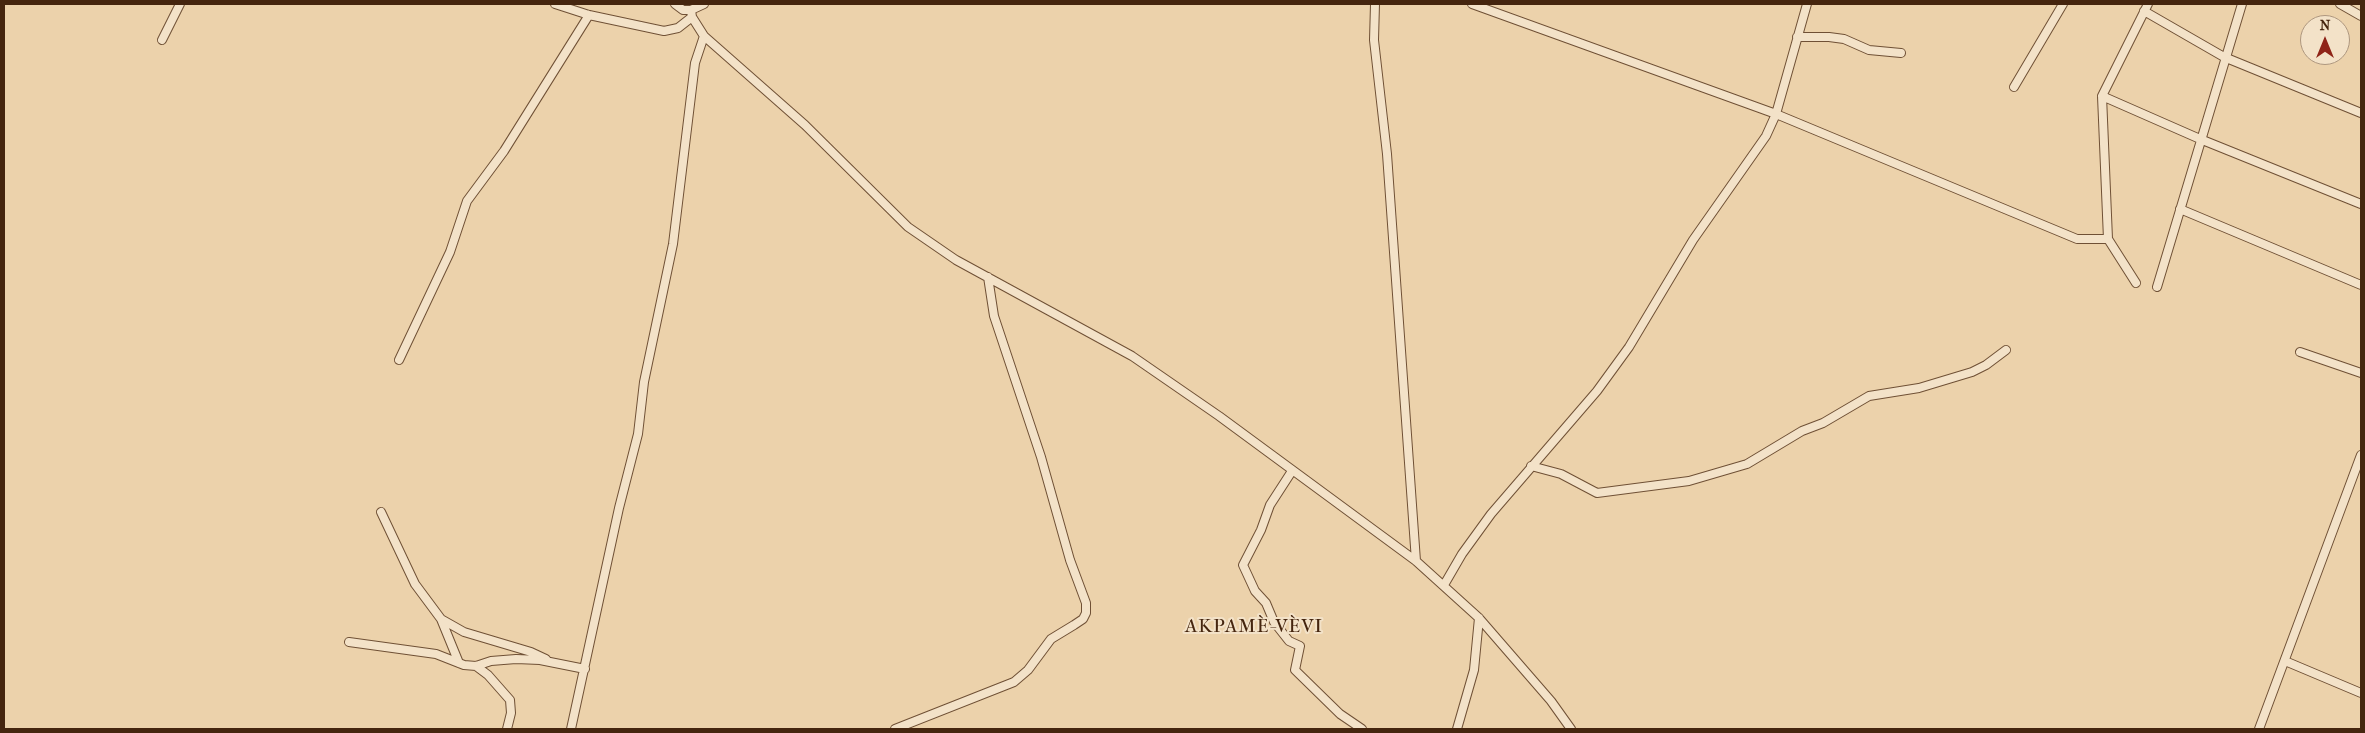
<!DOCTYPE html>
<meta charset="utf-8">
<style>
body{margin:0}
#map{position:relative;width:2365px;height:733px;overflow:hidden;background:#ecd2ab;font-family:"IM FELL French Canon",serif}
canvas{display:block}
.frame{position:absolute;inset:0;border:5px solid #45250e;pointer-events:none}
.north{position:absolute;left:2300px;top:15px;width:50px;height:50px;box-sizing:border-box;background:#f3e2c8;border:1px solid #ad967e;border-radius:50%;rotate:0deg;font-size:14px;font-weight:700;line-height:20px;text-align:center;color:#45250e}
.north::after{content:'';display:block;margin:auto;width:18px;height:22px;background:#8f2418;clip-path:polygon(50% 0,100% 100%,50% 72%,0 100%)}
</style>
<div id="map">
<canvas width="2365" height="733"></canvas>
<div class="frame"></div>
<div class="north">N</div>
</div>
<script>
const ctx = document.querySelector('canvas').getContext('2d');
ctx.lineJoin = 'round';
const toPath = rows => new Path2D(rows.map(r => 'M' + r).join(''));
function stroke(path, color, width, dash) { ctx.strokeStyle = color; ctx.lineWidth = width; ctx.lineCap = dash ? 'butt' : 'round'; ctx.setLineDash(dash || []); ctx.stroke(path); }
function drawText(font, color, halo, rows, align = 'center') {
  ctx.font = font + ' "IM FELL French Canon",serif'; ctx.lineWidth = 4; ctx.setLineDash([]); ctx.textBaseline = 'middle'; ctx.strokeStyle = halo; ctx.fillStyle = color; for (const [text, x, y, turn = 0] of rows) {
    ctx.save(); ctx.translate(x, y); ctx.rotate((+turn || 0) * Math.PI / 180); ctx.textAlign = isNaN(turn) ? turn : align; if (halo) ctx.strokeText(text, 0, 0); ctx.fillText(text, 0, 0); ctx.restore();
  }
}
const street = toPath([
 [555,4,589,15,664,31,678,28,692,17],
 [675,4,683,10,691,10,704,4],
 [1375,4,1374,40,1387,154,1416,561],
 [1472,4,1776,114,2077,239,2108,239],
 [2340,4,2361,16],
 [691,10,692,17,704,36,805,125,908,227,956,260,1132,356,1219,416,1416,561,1479,618,1551,701,1571,729],
 [2144,11,2224,57,2361,113],
 [1797,37,1829,37,1844,39,1869,50,1901,53],
 [162,40,180,4],
 [2014,87,2063,4],
 [2102,96,2200,139,2361,204],
 [2180,209,2361,285],
 [2136,283,2108,239,2102,96,2148,4],
 [2157,287,2242,4],
 [2300,352,2361,373],
 [399,360,450,252,467,201,504,151,589,15],
 [1531,466,1561,474,1597,493,1689,481,1747,464,1802,431,1823,423,1869,396,1919,388,1972,372,1986,365,2006,350],
 [1292,471,1270,505,1261,530,1243,565,1255,591,1266,603,1274,622,1289,641,1300,646,1295,670,1340,714,1362,729],
 [381,512,415,584,441,619,459,663],
 [1444,585,1462,554,1491,514,1597,391,1629,347,1693,240,1766,136,1776,114,1807,4],
 [441,619,464,632,531,652,546,659],
 [349,642,436,654,464,665,476,666,491,661,516,659,540,660,585,669],
 [2285,661,2361,693],
 [476,666,488,675,510,700,511,713,507,729],
 [571,729,619,508,638,434,644,382,673,244,695,63,704,36],
 [895,729,1014,682,1028,670,1051,639,1074,625,1083,619,1086,613,1086,603,1070,560,1041,457,994,316,988,277],
 [1457,729,1474,670,1479,618],
 [2259,729,2361,455]
]);
stroke(street, '#6f5035', 10);
stroke(street, '#f3e2c8', 8);
ctx.letterSpacing = '1px';
drawText('19px', '#45250e', '#f3e2c8', [
 ["AKPAMÈ-VÈVI",1254,627]
]);
ctx.letterSpacing = '0px';
</script>
